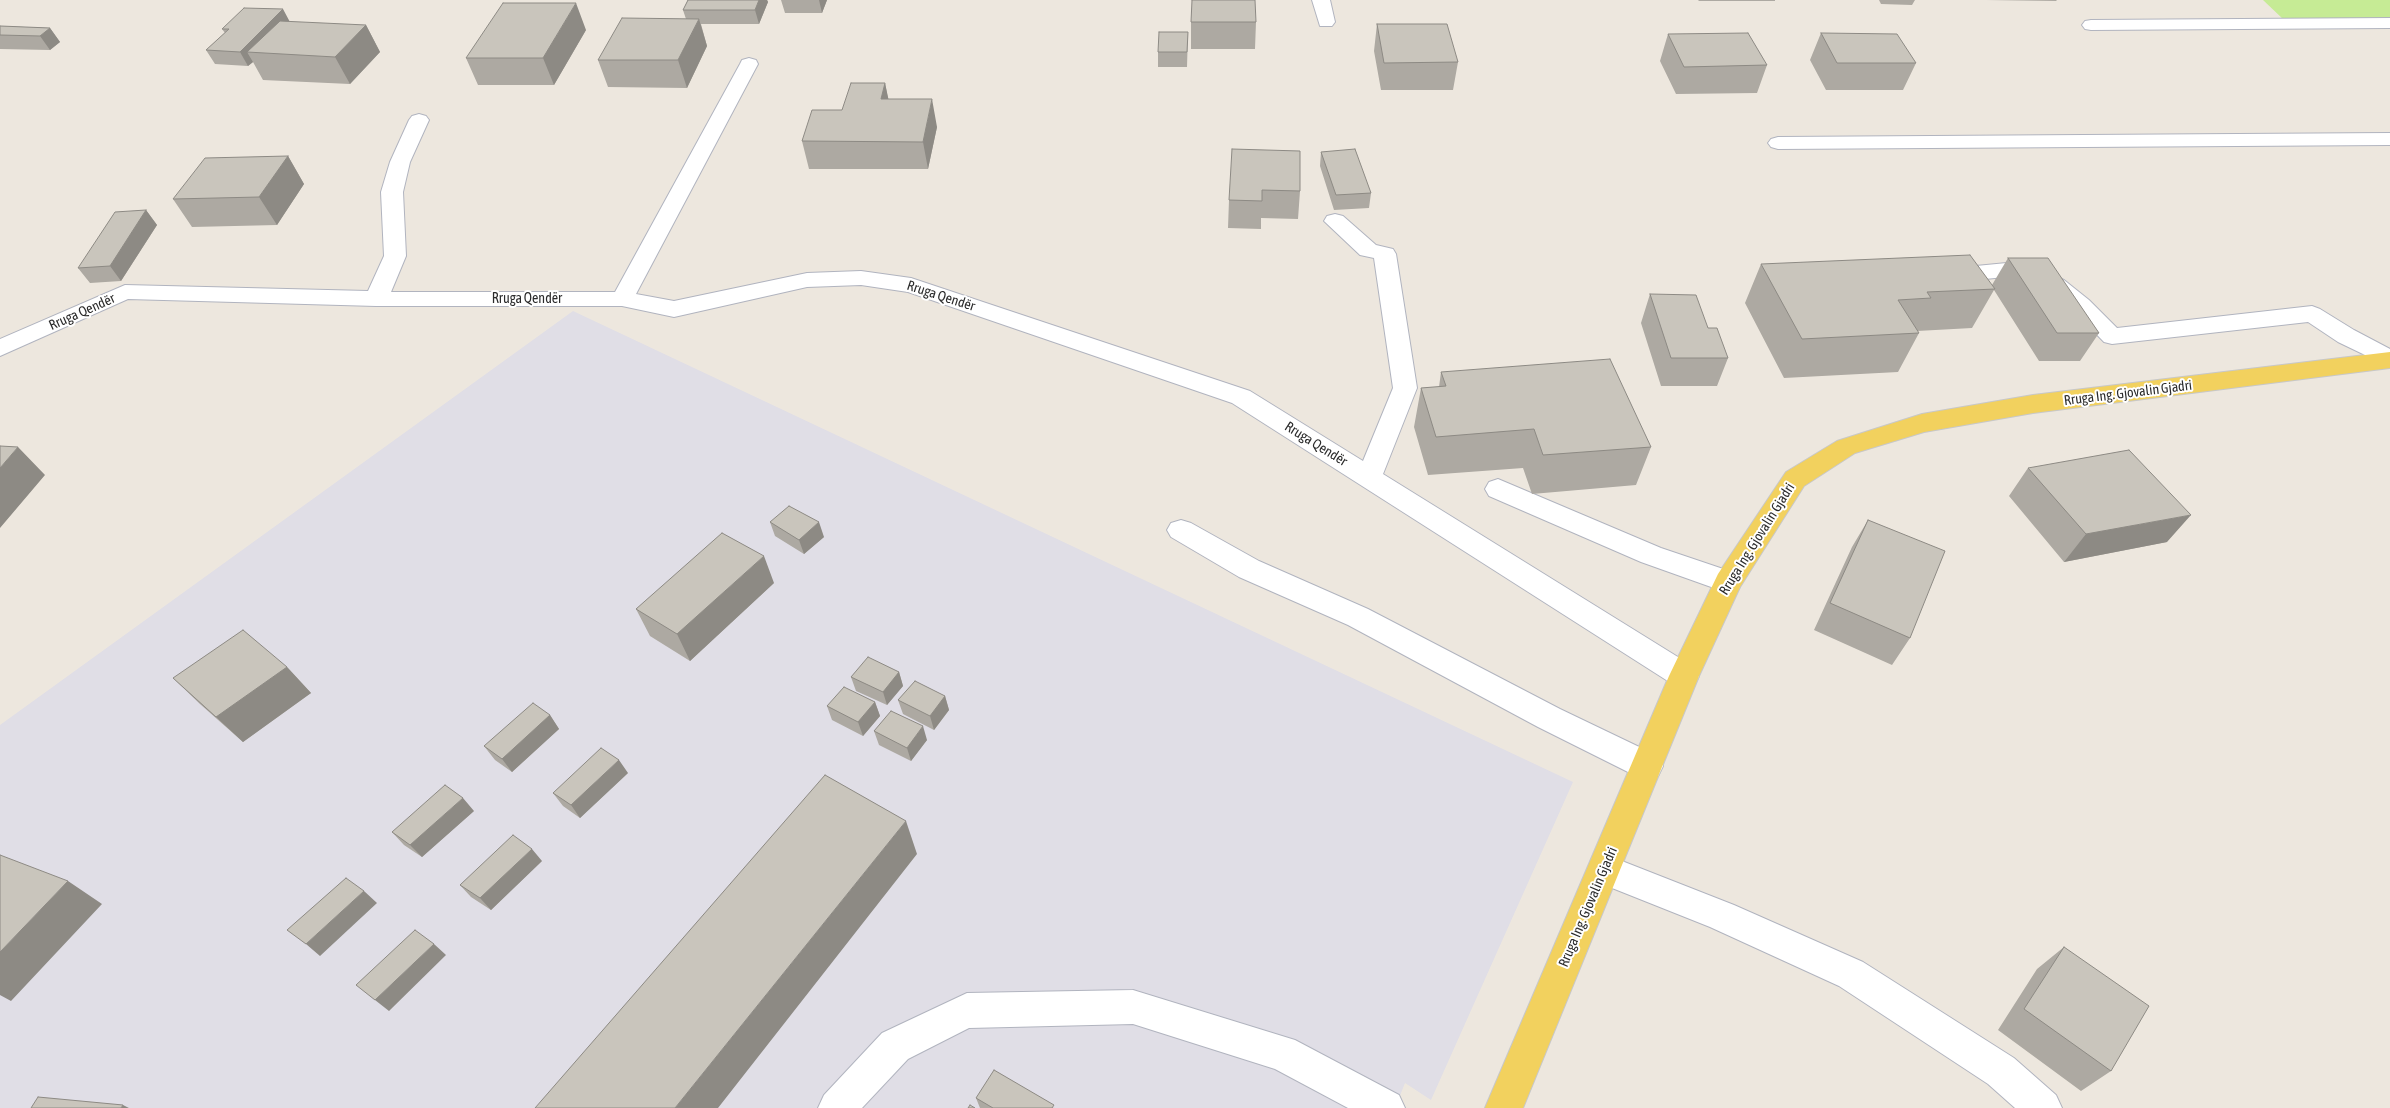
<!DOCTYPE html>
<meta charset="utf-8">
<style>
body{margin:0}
canvas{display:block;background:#ede7de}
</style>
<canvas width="2390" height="1108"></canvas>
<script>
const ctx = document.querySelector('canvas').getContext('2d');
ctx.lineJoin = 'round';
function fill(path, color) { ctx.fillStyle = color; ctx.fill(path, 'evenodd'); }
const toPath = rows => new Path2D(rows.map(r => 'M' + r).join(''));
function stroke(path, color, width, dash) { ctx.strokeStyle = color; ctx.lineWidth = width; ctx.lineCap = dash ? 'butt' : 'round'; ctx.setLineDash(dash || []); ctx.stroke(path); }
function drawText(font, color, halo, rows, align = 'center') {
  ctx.font = font + ' "Asap Condensed",sans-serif'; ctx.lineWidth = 4; ctx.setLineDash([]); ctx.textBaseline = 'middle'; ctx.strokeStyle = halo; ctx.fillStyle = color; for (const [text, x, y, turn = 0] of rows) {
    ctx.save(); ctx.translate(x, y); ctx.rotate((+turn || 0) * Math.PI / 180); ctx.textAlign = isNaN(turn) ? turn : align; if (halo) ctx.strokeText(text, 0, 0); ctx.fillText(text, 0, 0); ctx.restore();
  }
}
fill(toPath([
 [573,311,1573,782,1431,1100,1405,1083,1395,1108,0,1108,0,725]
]), '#e0dee6');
fill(toPath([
 [2263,0,2390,0,2390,20,2284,20]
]), '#c6eb95');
const minor = toPath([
 [1312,0,1330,0,1335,22,1332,26,1320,26,1312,0],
 [2390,18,2390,28,2091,30,2085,29,2082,25,2085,21,2091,20,2390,18],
 [749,58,756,60,758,64,636,294,674,301,807,273,861,271,911,278,1250,391,1363,461,1393,388,1374,258,1360,255,1324,221,1327,216,1335,214,1343,216,1376,245,1393,249,1396,254,1417,388,1383,474,1694,667,1699,676,1694,685,1684,688,1674,685,1232,403,908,292,861,285,807,287,674,317,622,306,376,306,128,299,0,356,0,339,125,285,368,291,384,256,381,192,390,162,409,120,412,116,419,114,426,116,429,120,410,162,403,192,406,256,391,292,615,292,740,64,742,60,749,58],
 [2390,133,2390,145,1778,149,1771,147,1768,143,1771,139,1778,137,2390,133],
 [2017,262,2064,280,2089,300,2117,328,2312,306,2320,309,2354,330,2390,349,2390,367,2338,342,2308,322,2112,344,2104,342,2073,310,2048,290,2015,276,1945,283,1937,281,1934,276,1937,271,1945,269,2017,262],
 [1498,479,1661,548,1738,574,1742,582,1738,590,1728,593,1641,562,1489,496,1485,489,1489,482,1498,479],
 [1181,520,1191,523,1259,561,1368,609,1560,709,1658,756,1663,766,1658,776,1647,780,1636,776,1538,727,1348,625,1239,577,1171,537,1167,530,1171,523,1181,520],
 [1604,854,1734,905,1863,962,2014,1058,2056,1095,2062,1108,2015,1108,1988,1084,1839,986,1710,927,1592,880,1588,869,1592,858,1604,854],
 [1133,990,1295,1040,1399,1095,1405,1108,1348,1108,1275,1069,1133,1024,969,1028,908,1059,862,1108,818,1108,824,1095,882,1033,967,993,1133,990]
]);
const major = toPath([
 [2390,352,2390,368,2033,413,1924,432,1855,453,1804,486,1740,587,1699,676,1523,1108,1485,1108,1669,676,1718,574,1786,472,1837,441,1922,414,2033,395,2390,352]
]);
stroke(minor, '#b1b4bf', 2);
stroke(major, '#c8c8c8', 2);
fill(minor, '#fff');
fill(major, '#f2d15e');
fill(toPath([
 [688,0,767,0,768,2,759,24,701,24,707,46,687,88,608,87,598,60,686,19,683,10],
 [781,0,827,0,822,13,785,13],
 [1698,0,1775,0,1775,1,1699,1],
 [1879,0,1915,0,1912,5,1881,4],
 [1986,0,2057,0,2056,1],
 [1191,22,1256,22,1255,49,1191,49],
 [1377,24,1458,62,1453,90,1381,90,1374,51],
 [366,25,380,52,350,84,263,80,253,62,248,66,215,64,206,50,225,33,222,29],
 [0,26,50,28,60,42,50,50,0,49],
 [586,30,554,85,478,85,466,58],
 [1188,32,1187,67,1158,67,1158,52],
 [1821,33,1916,63,1903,90,1826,90,1810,60],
 [1668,34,1767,65,1757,93,1676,94,1660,61],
 [885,83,888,99,937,127,928,169,809,169,802,141,842,110],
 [1300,151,1300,191,1298,219,1261,218,1261,229,1228,228,1229,200],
 [1321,152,1371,193,1369,208,1334,210,1320,166],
 [288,156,304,184,277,225,192,227,173,199],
 [146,210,157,225,121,281,90,283,78,268],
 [2008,258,2099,333,2080,361,2039,361,1994,290,1972,328,1917,331,1919,333,1898,372,1784,378,1745,303,1761,264,1992,285],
 [1650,294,1708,328,1728,358,1717,386,1661,386,1641,323],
 [1441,372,1651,447,1636,485,1532,494,1523,468,1428,475,1414,427,1421,388,1439,387],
 [2028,468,2167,542,2064,562,2009,496],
 [1868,520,1910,638,1892,665,1814,630,1852,547],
 [770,522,824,537,804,554,775,536],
 [774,583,690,661,650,636,636,609],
 [287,667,311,693,243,742,200,704,173,678],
 [899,672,903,686,887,705,856,691,851,677],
 [945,696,949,710,934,730,903,714,898,700],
 [875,702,880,716,863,736,832,720,827,706],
 [550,715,559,729,512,772,495,760,484,746],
 [874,731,927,740,911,761,879,745],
 [628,773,580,818,563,806,553,793],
 [474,811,422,857,404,845,392,832],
 [542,861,491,910,471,897,460,885],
 [2064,947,2111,1071,2081,1091,1998,1030,2037,969],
 [976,1098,1055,1108,980,1108]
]), '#ada9a2');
fill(toPath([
 [759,0,767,0,768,2,759,24,755,10],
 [819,0,827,0,822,13],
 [576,3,586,30,554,85,543,58],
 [283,9,291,24,247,52,253,62,248,66,240,52],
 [699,19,707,46,687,88,678,60],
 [366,25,380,52,350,84,335,57],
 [50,28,60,42,50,50,40,36],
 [885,83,891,111,881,99],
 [932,99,937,127,928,169,923,142],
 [288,156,304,184,277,225,259,197],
 [146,210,157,225,121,281,110,266],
 [18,447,45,475,0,528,0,468],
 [2191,515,2167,542,2064,562,2086,534],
 [819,522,824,537,804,554,799,540],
 [764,556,774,583,690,661,677,634],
 [287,667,311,693,243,742,216,717],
 [899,672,903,686,887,705,883,692],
 [945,696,949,710,934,730,930,716],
 [875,702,880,716,863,736,858,722],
 [550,715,559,729,512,772,502,759],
 [923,726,927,740,911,761,907,748],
 [619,760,628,773,580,818,571,805],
 [463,798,474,811,422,857,410,845],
 [906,821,917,854,718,1108,675,1108],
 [532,849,542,861,491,910,480,898],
 [68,881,102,904,11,1001,0,995,0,952],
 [364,891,377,903,320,956,306,944],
 [434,944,446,955,389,1011,375,1000],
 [123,1105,129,1108,121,1108]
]), '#8d8a84');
const building = toPath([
 [688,0,759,0,755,10,683,10,688,0],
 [1192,0,1255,0,1256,22,1191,22,1192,0],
 [503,3,576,3,543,58,466,58,503,3],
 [244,8,283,9,240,52,206,50,229,29,222,29,244,8],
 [622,18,699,19,678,60,598,60,622,18],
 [280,21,366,25,335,57,247,52,280,21],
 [1377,24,1447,24,1458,62,1384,63,1377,24],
 [0,26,50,28,40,36,0,35,0,26],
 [1159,32,1188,32,1187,52,1158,52,1159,32],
 [1748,33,1767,65,1684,67,1668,34,1748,33],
 [1821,33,1897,34,1916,63,1837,63,1821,33],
 [851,83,885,83,881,99,932,99,923,142,802,141,812,110,842,110,851,83],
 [1232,149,1300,151,1300,191,1262,190,1262,201,1229,200,1232,149],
 [1355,149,1371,193,1336,195,1321,152,1355,149],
 [288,156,259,197,173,199,205,158,288,156],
 [146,210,110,266,78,268,115,212,146,210],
 [1970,255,1995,289,1927,292,1931,298,1898,300,1919,333,1802,339,1761,264,1970,255],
 [2008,258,2048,258,2099,333,2057,333,2008,258],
 [1650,294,1696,295,1708,328,1717,328,1728,358,1671,358,1650,294],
 [1610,359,1651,447,1543,455,1534,429,1436,437,1421,388,1446,386,1441,372,1610,359],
 [0,446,18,447,0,468,0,446],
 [2129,450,2191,515,2086,534,2028,468,2129,450],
 [789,506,819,522,799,540,770,522,789,506],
 [1868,520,1945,551,1910,638,1830,603,1868,520],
 [722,533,764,556,677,634,636,609,722,533],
 [243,630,287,667,216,717,173,678,243,630],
 [868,657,899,672,883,692,851,677,868,657],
 [915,681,945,696,930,716,898,700,915,681],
 [844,687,875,702,858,722,827,706,844,687],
 [533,703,550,715,502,759,484,746,533,703],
 [891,711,923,726,907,748,874,731,891,711],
 [601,748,619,760,571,805,553,793,601,748],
 [825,775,906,821,675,1108,535,1108,825,775],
 [445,785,463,798,410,845,392,832,445,785],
 [513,835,532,849,480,898,460,885,513,835],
 [0,855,68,881,0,952,0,855],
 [346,878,364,891,306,944,287,930,346,878],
 [415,930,434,944,375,1000,356,985,415,930],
 [2064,947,2149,1006,2111,1071,2024,1009,2064,947],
 [994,1070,1054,1105,1052,1108,993,1108,976,1098,994,1070],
 [38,1097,123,1105,121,1108,31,1108,38,1097],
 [970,1105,975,1108,968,1108,970,1105]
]);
fill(building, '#c9c5bc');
stroke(building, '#8d8a84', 1);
drawText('14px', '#2b2b2b', '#fff', [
 ["Rruga Qendër",941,296,18],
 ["Rruga Qendër",527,299],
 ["Rruga Qendër",82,312,-24],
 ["Rruga Ing. Gjovalin Gjadri",2128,393,-7],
 ["Rruga Qendër",1316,444,32],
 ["Rruga Ing. Gjovalin Gjadri",1757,539,-58],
 ["Rruga Ing. Gjovalin Gjadri",1588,907,-67]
]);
</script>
